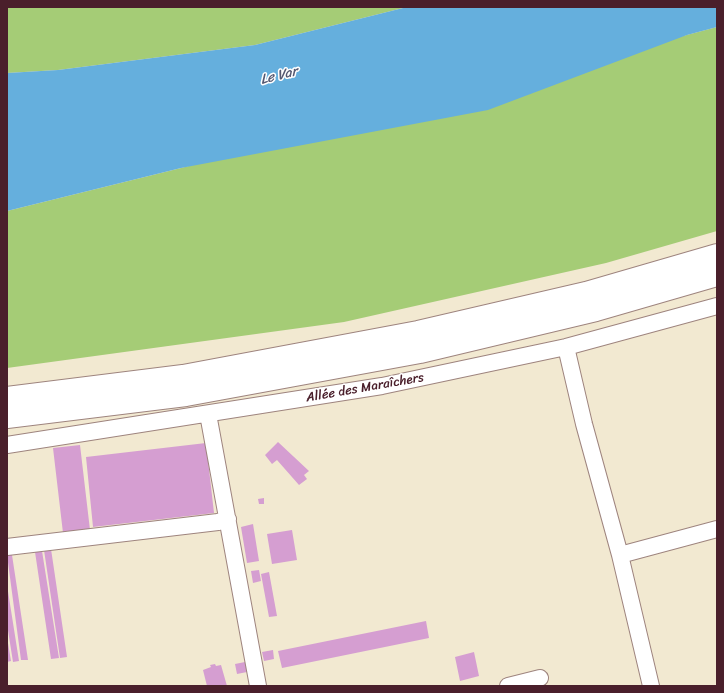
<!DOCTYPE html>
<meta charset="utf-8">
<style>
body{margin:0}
#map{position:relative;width:724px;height:693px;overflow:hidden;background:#f2e9d1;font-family:Sriracha,sans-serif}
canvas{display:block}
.frame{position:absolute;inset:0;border:8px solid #4a1f2b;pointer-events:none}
</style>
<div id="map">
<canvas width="724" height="693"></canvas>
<div class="frame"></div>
</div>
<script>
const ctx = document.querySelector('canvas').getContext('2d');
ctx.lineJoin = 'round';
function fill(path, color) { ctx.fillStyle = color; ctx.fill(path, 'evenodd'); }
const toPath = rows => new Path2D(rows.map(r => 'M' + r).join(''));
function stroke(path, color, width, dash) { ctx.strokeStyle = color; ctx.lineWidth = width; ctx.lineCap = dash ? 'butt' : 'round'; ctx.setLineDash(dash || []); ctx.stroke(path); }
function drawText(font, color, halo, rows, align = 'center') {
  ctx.font = font + ' Sriracha,sans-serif'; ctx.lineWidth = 3; ctx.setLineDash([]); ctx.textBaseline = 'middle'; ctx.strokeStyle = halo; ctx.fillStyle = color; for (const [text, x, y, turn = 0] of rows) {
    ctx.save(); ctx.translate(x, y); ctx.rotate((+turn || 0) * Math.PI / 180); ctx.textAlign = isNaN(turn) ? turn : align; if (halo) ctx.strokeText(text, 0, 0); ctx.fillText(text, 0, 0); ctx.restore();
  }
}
fill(toPath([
 [7,7,407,7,255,45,58,70,7,73],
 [717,27,717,231,606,263,344,322,7,368,7,211,181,168]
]), '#a5cc76');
fill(toPath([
 [407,7,717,7,717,27,687,35,488,110,181,168,7,211,7,73,58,70,255,45]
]), '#65afdd');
fill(toPath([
 [278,442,309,471,304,475,307,479,299,485,277,460,272,464,265,455],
 [206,443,214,513,93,527,86,457],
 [80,445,90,530,63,533,53,448],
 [264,498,264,504,259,504,258,499],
 [253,524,259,561,247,563,241,527],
 [292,530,297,560,272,564,267,534],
 [51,549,67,657,60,658,44,550],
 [42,551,59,658,51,659,35,552],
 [7,555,12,555,28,660,21,660],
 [259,570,261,581,253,583,251,571],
 [269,572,277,616,269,617,261,574],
 [7,585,19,661,13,662,7,624],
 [426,621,429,638,282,668,278,651],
 [7,637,11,661,7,662],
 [273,650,274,659,264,661,262,652],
 [474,652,479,676,460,681,455,657],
 [245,662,247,672,237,674,235,664],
 [215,664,216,666,221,665,227,686,207,686,203,670,211,667,210,665]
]), '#d59ed1');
const minor = toPath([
 [566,347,584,424,620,555,651,686],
 [208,414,258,686],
 [7,445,382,386,566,347,717,306],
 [7,547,218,522,228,519],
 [620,555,717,529],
 [508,686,540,678]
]);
const highway = toPath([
 [7,398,183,376,418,332,586,293,717,255],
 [7,417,186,395,420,352,596,310,717,275]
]);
stroke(minor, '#9e847e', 18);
stroke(highway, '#9e847e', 24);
stroke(minor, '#fff', 16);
stroke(highway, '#fff', 22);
drawText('13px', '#4a1f2b', '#fff', [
 ["Allée des Maraîchers",365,388,-10]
]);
drawText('italic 14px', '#555972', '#fff', [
 ["Le Var",279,76,-14]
]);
</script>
